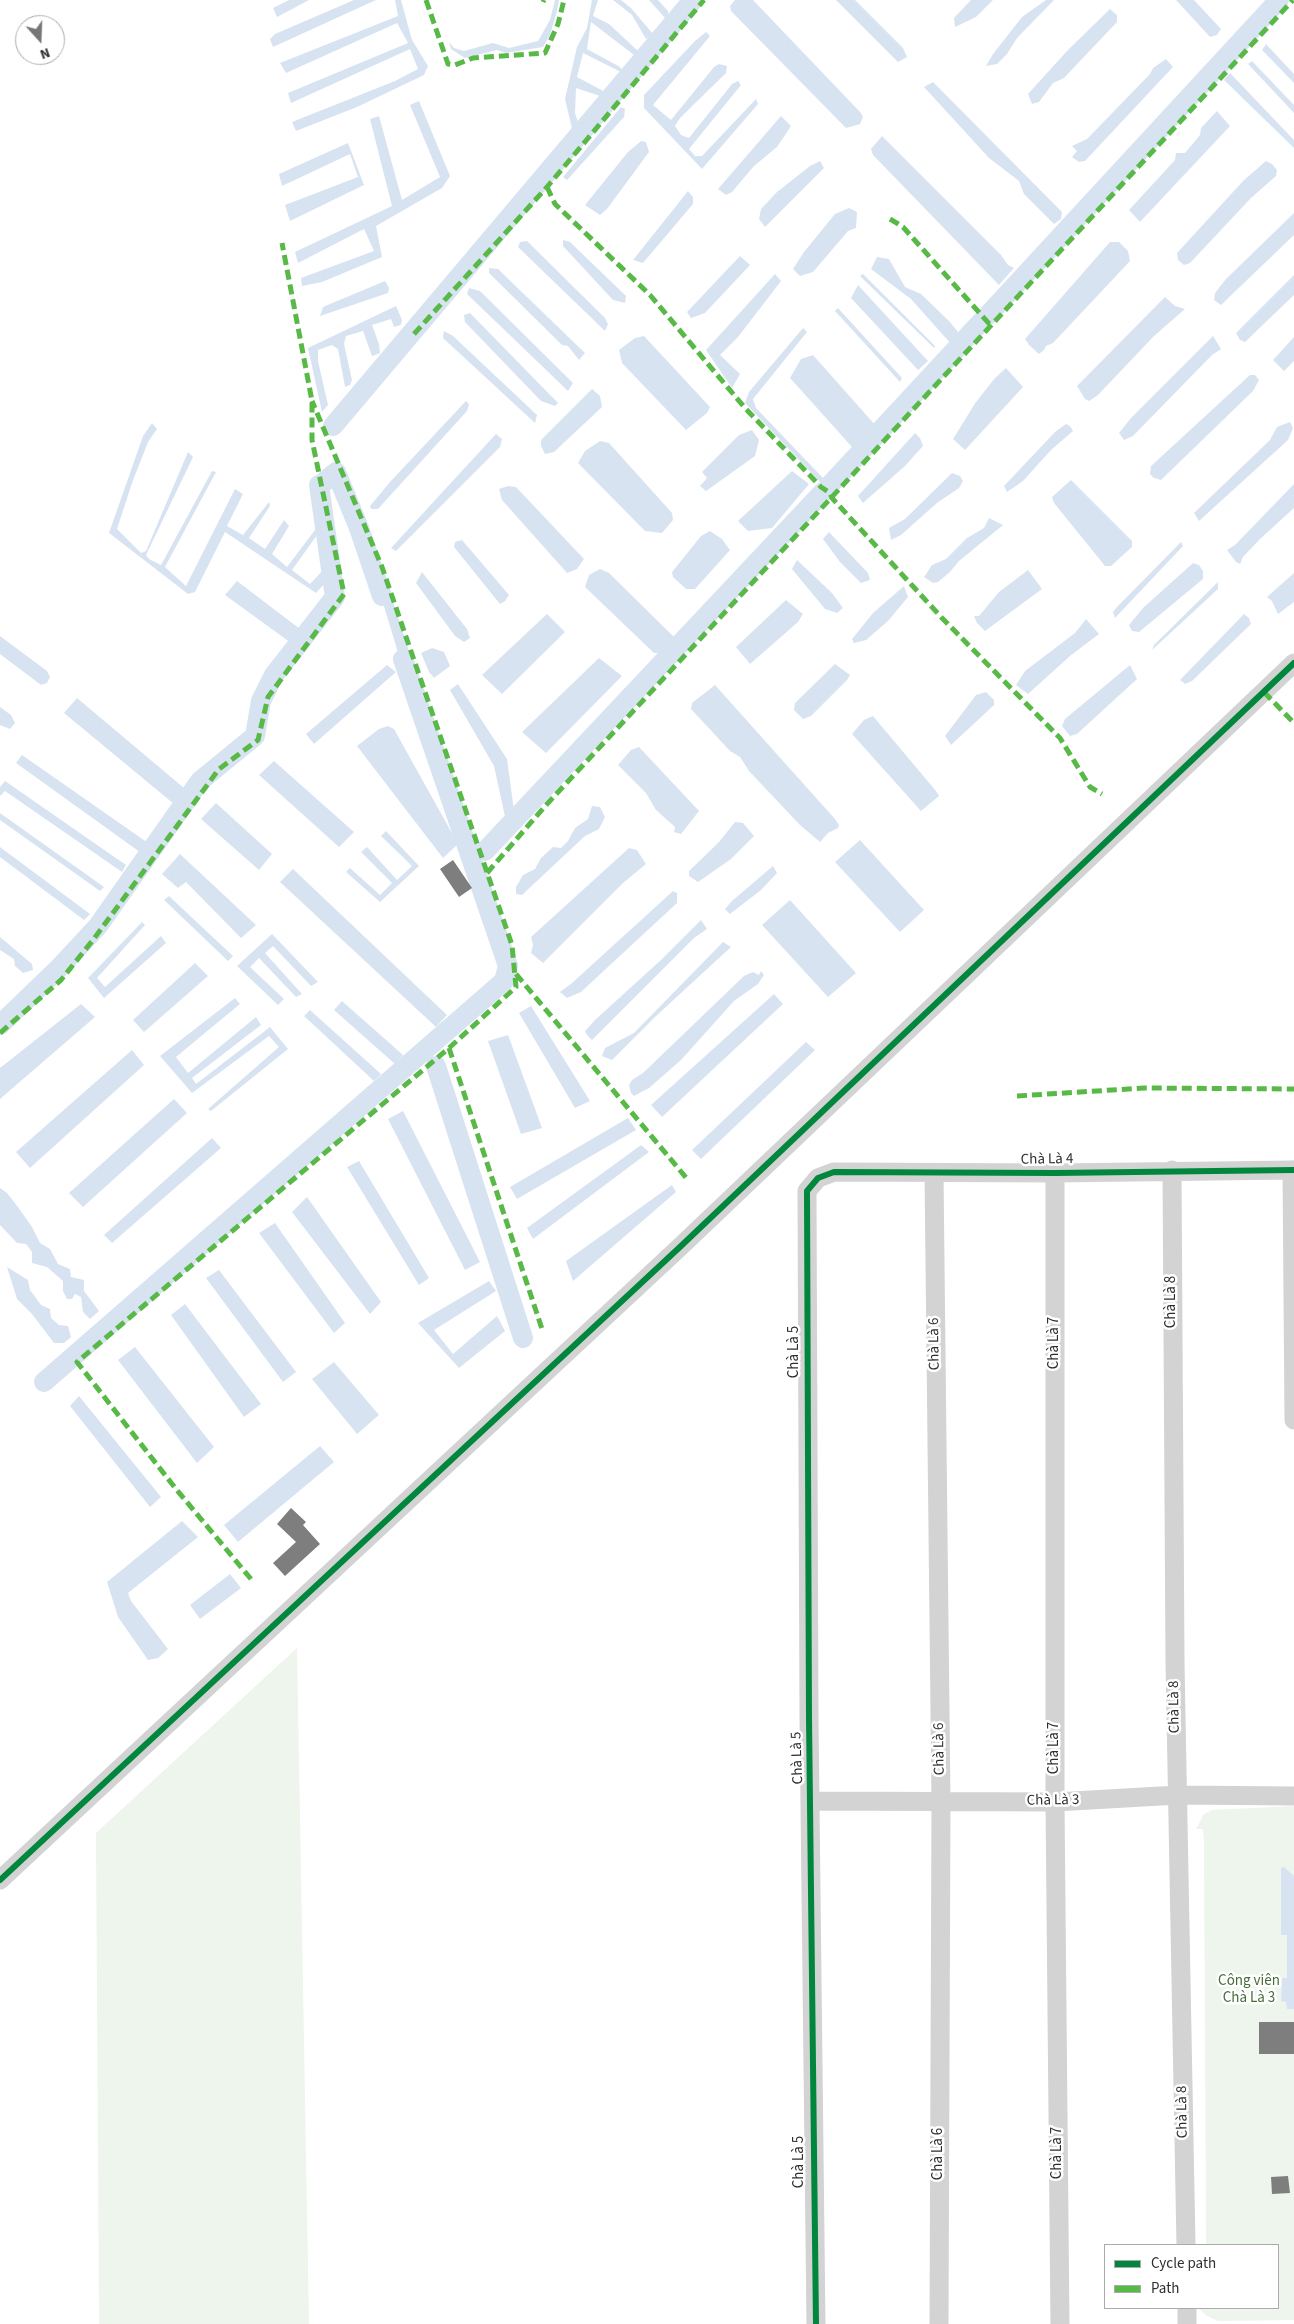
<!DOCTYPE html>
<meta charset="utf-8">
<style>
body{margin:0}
#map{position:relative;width:1294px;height:2324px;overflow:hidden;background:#fff;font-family:"Source Sans 3",sans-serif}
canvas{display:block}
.legend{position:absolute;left:1104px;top:2244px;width:175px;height:65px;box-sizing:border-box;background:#fff;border:1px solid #ababab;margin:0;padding:6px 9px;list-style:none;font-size:15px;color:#2e2e2e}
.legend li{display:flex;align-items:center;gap:10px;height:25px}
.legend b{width:25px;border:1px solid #ababab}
.north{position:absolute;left:15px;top:15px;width:50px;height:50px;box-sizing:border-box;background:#fff;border:1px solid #ababab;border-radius:50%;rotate:160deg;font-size:14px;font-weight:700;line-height:20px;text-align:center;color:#2e2e2e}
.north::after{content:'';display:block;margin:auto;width:18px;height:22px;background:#777;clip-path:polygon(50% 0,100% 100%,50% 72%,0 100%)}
</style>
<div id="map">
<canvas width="1294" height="2324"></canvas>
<ul class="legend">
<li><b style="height:6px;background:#00873e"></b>Cycle path</li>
<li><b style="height:6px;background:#58b947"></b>Path</li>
</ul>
<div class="north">N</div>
</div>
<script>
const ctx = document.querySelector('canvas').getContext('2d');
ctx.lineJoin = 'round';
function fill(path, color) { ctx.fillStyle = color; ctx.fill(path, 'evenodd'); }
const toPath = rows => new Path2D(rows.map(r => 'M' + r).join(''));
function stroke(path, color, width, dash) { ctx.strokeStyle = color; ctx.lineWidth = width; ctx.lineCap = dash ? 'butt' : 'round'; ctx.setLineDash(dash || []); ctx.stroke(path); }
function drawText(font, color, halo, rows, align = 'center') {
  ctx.font = font + ' "Source Sans 3",sans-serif'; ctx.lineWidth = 5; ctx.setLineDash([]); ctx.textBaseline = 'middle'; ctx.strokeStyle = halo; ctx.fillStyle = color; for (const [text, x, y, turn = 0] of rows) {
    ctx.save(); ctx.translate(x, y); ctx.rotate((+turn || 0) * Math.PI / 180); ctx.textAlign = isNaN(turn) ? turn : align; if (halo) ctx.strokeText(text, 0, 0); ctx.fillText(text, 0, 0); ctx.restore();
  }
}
fill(toPath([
 [297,1648,309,2324,99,2324,96,1833],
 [1294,1806,1294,2320,1218,2321,1207,2316,1198,2308,1278,2308,1278,2245,1206,2245,1204,1845,1203,1829,1196,1829,1204,1814,1212,1810]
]), '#eef5ec');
fill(toPath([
 [289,0,309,0,277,17,273,8],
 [354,0,376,0,273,47,270,39,275,34],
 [395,0,401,0,412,40,428,66,424,75,357,107,296,131,292,122,395,81,418,69,410,49,291,103,288,93,408,43,397,23,286,73,280,63,398,16],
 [555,0,559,0,557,11,550,35,543,47,506,53,497,50,465,58,451,49,449,42,454,48,464,51,493,43,509,48,538,41,550,20],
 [592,0,598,0,593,16,609,24,638,51,634,55,591,22,587,49,620,67,623,73,583,53,577,77,607,93,603,97,576,88,575,113,578,122,573,133,565,99,577,47,587,28],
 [613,0,621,0,631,8,653,34,646,39,632,15],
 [649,0,658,0,668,11,668,16,665,18],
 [735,0,753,0,861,113,863,117,860,124,846,128,731,11,730,6],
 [836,0,855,0,903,48,907,57,898,62],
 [971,0,993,0,976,17,955,27,954,18],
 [1046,0,1054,0,1017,38,1007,54,997,64,986,66,993,54,1022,17],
 [1176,0,1194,0,1221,29,1217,35,1210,37],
 [1110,9,1117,15,1117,22,1064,78,1053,83,1039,102,1032,104,1028,94,1067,51],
 [706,32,710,36,653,105,671,120,714,67,719,64,727,66,726,73,680,118,675,126,681,135,689,138,732,84,738,81,741,85,689,149,695,156,702,156,756,99,758,104,702,169,644,108,644,95,695,41],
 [1266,44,1294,74,1294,83,1262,50],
 [1166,59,1173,67,1085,161,1079,162,1072,157,1077,151,1072,146,1087,139,1150,74,1153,68],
 [1252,61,1294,105,1294,113,1248,64],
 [1230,73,1294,140,1294,148,1224,80],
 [933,82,1062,212,1061,219,1054,224,1024,194,1019,181,989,158,968,135,924,87],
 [419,101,450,176,442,188,376,226,382,257,322,282,302,286,301,278,374,251,364,229,298,263,295,252,392,206,370,119,379,116,402,200,440,177,410,105],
 [621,107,625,109,624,117,567,180,563,177],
 [1217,111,1230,126,1140,222,1129,210,1175,160,1176,153,1185,153,1200,135,1201,128],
 [781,116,791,126,777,147,754,166,732,192,726,195,718,189],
 [882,136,1001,255,1008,265,1014,268,999,285,873,155,871,149],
 [641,141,646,142,649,152,607,209,600,215,585,205,628,152],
 [348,143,364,185,290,221,285,205,358,177,350,154,282,186,279,174],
 [820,161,824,168,765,227,759,219,761,209,777,192,810,166],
 [1266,161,1272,164,1277,170,1276,176,1251,198,1190,263,1184,265,1178,260,1177,253,1244,180],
 [688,191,693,197,693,204,643,263,633,260],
 [849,208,857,212,856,228,848,231,813,272,800,276,793,269,804,252,835,214],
 [1294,213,1294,235,1221,305,1214,300,1215,293,1226,279],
 [563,240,570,242,626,296,625,303,613,300,563,246],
 [527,241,605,318,608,324,605,331,518,247,520,242],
 [1110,242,1119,242,1128,251,1130,261,1053,343,1046,346,1044,350,1039,354,1029,345,1025,339],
 [740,256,750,265,705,313,691,318,687,312],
 [877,257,889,259,905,287,921,294,950,322,958,332,952,345,911,299,871,269],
 [489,268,498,269,585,353,579,360,568,346,562,345,489,273],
 [775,274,781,281,738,337,720,355,740,374,732,388,706,350],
 [863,274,935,346,934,348,860,276],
 [1294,275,1294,295,1245,342,1240,340,1236,333],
 [385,281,389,288,388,293,320,316,323,307],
 [858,285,928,361,918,370,851,298],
 [469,288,480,291,573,383,568,391,467,294],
 [1165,297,1175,306,1185,309,1154,336,1098,395,1089,401,1085,399,1077,386],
 [396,306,402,320,401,325,394,327,391,319,372,325,379,344,380,353,372,356,363,331,346,336,344,344,352,380,350,385,345,387,338,349,332,345,318,350,318,361,328,405,322,412,308,348],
 [838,308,902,378,900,382,835,311],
 [470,313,558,403,555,406,541,401,465,322,464,315],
 [803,328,807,332,753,399,756,408,823,478,822,484,745,403,749,392],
 [444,331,453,336,537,415,535,423,443,338],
 [644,336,710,407,707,413,686,430,622,363,619,350,635,338],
 [1213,336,1221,349,1212,355,1133,436,1124,440,1119,433,1131,418],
 [1294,337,1294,361,1284,371,1273,360],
 [813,355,877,427,866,442,852,447,790,378,801,359],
 [1006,368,1023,387,965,450,953,439,976,402,995,378],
 [1250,375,1255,375,1259,380,1253,391,1161,480,1154,478,1150,474,1151,466],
 [592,389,600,396,602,407,554,452,545,454,541,446,541,440],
 [466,401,469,404,467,411,378,509,371,509,370,506,390,482],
 [1290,422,1293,428,1288,440,1199,521,1194,513,1270,440,1277,427],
 [152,423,157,429,148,442,132,483,117,529,141,553,146,551,188,452,193,457,146,555,149,559,161,565,212,471,216,472,165,567,186,586,235,489,243,494,227,526,243,535,269,502,270,506,249,538,265,549,284,520,289,526,272,554,287,567,318,526,320,531,292,570,310,584,325,568,327,581,316,593,225,532,195,592,188,594,109,533,143,436],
 [1066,424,1070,426,1073,431,1051,450,1023,481,1007,492,1004,486,1055,432],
 [752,430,759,440,755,456,706,491,700,486,707,478,702,472,739,435],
 [915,433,920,438,923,446,905,466,863,503,858,496],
 [496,434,502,439,500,447,396,551,391,548],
 [600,441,609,443,672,513,673,520,662,533,645,531,578,463,585,451],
 [792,471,809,484,772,528,748,531,738,521],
 [952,473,960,476,963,481,959,488,937,503,901,535,891,540,889,528,905,519],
 [1071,480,1132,541,1132,547,1111,566,1105,566,1054,503,1052,497],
 [1294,484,1294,508,1260,539,1243,557,1240,564,1236,562,1227,550,1235,545],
 [508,486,516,487,584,559,577,569,567,573,502,500,499,489],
 [989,518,1003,525,959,561,950,572,938,582,933,583,924,577,932,565,946,559,967,538,984,528],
 [710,531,722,539,730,550,695,589,686,589,673,577,672,572,701,536],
 [829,532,868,573,870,580,861,583,840,562,823,539],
 [462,540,509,595,505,601,500,604,454,547,455,542],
 [1181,542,1183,546,1115,618,1113,612,1117,607],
 [797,560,832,593,843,608,837,613,825,609,792,569],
 [1193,563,1199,565,1203,571,1203,579,1139,632,1132,631,1129,625,1143,608],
 [382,567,414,667,416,682,411,685,406,679,373,570],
 [600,569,609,573,676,639,674,646,665,653,654,653,585,587,589,575],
 [1028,570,1042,589,985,631,977,623,974,616,979,616,999,592],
 [422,572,467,629,470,638,464,642,455,636,416,583],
 [1294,573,1294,602,1278,614,1272,601,1267,597],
 [237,581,300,629,291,643,225,595],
 [1218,582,1218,589,1152,650,1154,645],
 [904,586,908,597,888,621,866,640,854,643,852,639,873,613],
 [786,600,803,614,798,622,750,664,736,647],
 [547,614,565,632,502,694,482,675],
 [1244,614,1249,618,1251,624,1192,681,1185,684,1180,680],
 [1086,619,1099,634,1070,656,1028,694,1016,685,1025,671,1075,633],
 [0,636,47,671,50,677,47,683,41,685,0,654],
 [432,648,444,652,450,666,434,678,429,672,421,653],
 [599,658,622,676,546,753,522,732],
 [835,664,850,675,847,680,811,716,803,719,794,710,795,703],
 [387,665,396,672,314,744,306,734],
 [1130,665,1137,679,1077,734,1070,736,1062,726,1065,719],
 [458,684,507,759,515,818,506,821,494,766,450,690],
 [715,685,835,819,839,825,838,828,828,833,820,842,800,825,749,771,740,757,730,751,691,709,692,703],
 [986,692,994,700,994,705,951,745,945,736,976,695],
 [77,698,184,788,174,804,64,713],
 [0,707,11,715,15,723,10,729,0,725],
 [873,716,936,791,939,796,921,811,852,734,864,720],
 [388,726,394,729,458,844,443,858,357,746,379,729],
 [639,747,699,811,681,834,674,832,675,827,656,810,646,793,618,765,631,750],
 [22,755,151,845,144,855,16,763],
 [274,761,354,832,339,847,259,775],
 [5,781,126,865,122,872,5,791,0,796,0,787],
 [216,803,272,854,259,870,201,819],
 [592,806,600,807,605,817,599,829,585,836,522,895,516,894,516,887,523,875,535,869,541,858,553,847,561,848,568,841,575,828,588,819],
 [0,813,104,887,100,891,0,820],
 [735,822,743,823,754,836,731,859,698,882,689,876,689,871,719,842],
 [386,831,419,866,380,902,346,872,350,868,380,895,392,883,361,852,367,847,397,880,412,866,381,836],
 [860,840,924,910,900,932,835,862],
 [0,847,90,914,84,920,0,857],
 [629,848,637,850,646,864,623,883,543,963,531,953,533,945,531,937],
 [180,854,256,925,241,938,186,882,178,888,162,874],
 [773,866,777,873,761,890,730,914,725,909,732,901],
 [293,869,447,1015,436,1027,280,882],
 [673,891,677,893,677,903,581,992,567,998,560,992,572,983],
 [169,896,233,956,228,961,164,900],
 [790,900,856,973,828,997,762,925],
 [701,920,707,929,694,938,592,1040,587,1035,585,1031,595,1020,662,959],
 [142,922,145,925,97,978,105,987,161,936,166,943,104,998,88,978],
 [272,934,318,982,311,986,273,946,265,953,302,994,296,997,259,958,250,967,284,999,278,1005,237,966],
 [0,937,32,964,33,970,23,973,15,966,14,959,0,950],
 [723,942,731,947,656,1016,612,1060,602,1056,605,1048,634,1033],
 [195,963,208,976,144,1032,133,1020],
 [761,971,764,975,758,984,734,1001,681,1060,649,1088,634,1096,631,1093,629,1085,632,1080,643,1073,744,976,753,972,759,975],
 [774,994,783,1004,662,1117,651,1105],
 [235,998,240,1004,176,1057,188,1073,256,1017,261,1025,192,1078,196,1084,270,1027,288,1049,211,1111,208,1109,279,1047,269,1036,192,1093,160,1056],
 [342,1001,403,1055,395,1064,334,1010],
 [81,1004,95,1017,0,1099,0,1068],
 [531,1006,590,1101,575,1108,519,1013],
 [310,1010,381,1074,374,1081,304,1016],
 [508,1035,542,1128,521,1134,488,1041],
 [806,1042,815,1050,701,1159,692,1150],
 [132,1050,144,1065,30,1168,16,1152],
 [174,1099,187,1113,83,1207,69,1193],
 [403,1111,480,1262,465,1270,388,1119],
 [628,1118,636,1130,517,1199,510,1187],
 [212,1138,221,1148,112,1243,104,1235],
 [641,1145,649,1152,533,1239,527,1228],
 [359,1161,429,1278,419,1285,347,1167],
 [672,1185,676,1192,573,1281,566,1261],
 [0,1188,7,1193,18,1207,32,1227,40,1243,50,1249,58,1264,70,1269,71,1277,84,1280,84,1291,99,1311,90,1319,83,1312,81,1297,75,1294,72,1299,67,1299,63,1291,63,1281,47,1267,32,1263,32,1252,26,1244,17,1243,0,1225],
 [307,1197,381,1302,370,1314,292,1212],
 [275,1223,345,1323,334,1333,259,1233],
 [7,1267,28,1280,30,1290,41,1305,50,1309,51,1318,59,1325,68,1326,71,1337,64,1343,54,1343,32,1314,17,1299],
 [219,1270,296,1372,283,1382,206,1278],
 [489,1281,496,1291,434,1330,453,1354,497,1316,505,1331,459,1368,418,1323],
 [185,1304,261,1404,244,1417,171,1315],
 [135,1347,214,1447,197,1463,118,1360],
 [334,1362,379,1415,357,1434,312,1379],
 [79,1396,161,1497,150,1507,70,1406],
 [320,1446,334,1462,238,1542,224,1525],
 [182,1521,198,1537,128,1593,131,1601,168,1649,158,1658,148,1660,118,1617,107,1582],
 [230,1574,241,1588,200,1619,190,1605],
 [1284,1867,1294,1876,1294,2009,1287,2009,1286,2002,1281,2001,1282,1978,1287,1978,1287,1935,1281,1935,1281,1868]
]), '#d8e3f2');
stroke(toPath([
 [988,315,1279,0],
 [333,426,693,0],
 [324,482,336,472,359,528,382,596],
 [829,486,982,321],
 [485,851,823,492],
 [0,1025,59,968,98,926,200,781,255,736,261,701,274,675,335,597,319,485],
 [436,1066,523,1338],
 [44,1382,504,981,508,966,403,659]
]), '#d8e3f2', 20);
fill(toPath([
 [453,860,472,888,459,897,440,869],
 [291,1508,306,1522,303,1525,320,1544,285,1576,273,1563,296,1542,277,1524],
 [1259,2022,1294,2022,1294,2054,1259,2054],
 [1288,2176,1290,2193,1272,2194,1271,2177]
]), '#7e7e7e');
stroke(toPath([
 [1172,1170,1175,1662,1186,2245],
 [1292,1170,1294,1420],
 [934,1173,941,1802,939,2324],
 [1055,1173,1055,1802,1060,2324],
 [811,1801,1055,1802,1178,1795,1294,1796],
 [0,1880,681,1246,1294,663],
 [1187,2308,1187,2324],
 [816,2324,809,1718,807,1191,818,1178,834,1172,1055,1173,1294,1170]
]), '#d3d3d3', 19);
stroke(toPath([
 [426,0,448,64,455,65,473,58,545,53,558,24,564,0],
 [543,2,544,0],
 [547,187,555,204,650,295,745,408,821,487,830,493,832,498,942,618,1060,738,1090,787,1102,794],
 [890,219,903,227,992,327],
 [414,334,547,187,704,0],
 [1264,692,1294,723],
 [487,873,547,804,1293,0],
 [516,974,688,1180],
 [0,1033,61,980,93,940,219,769,258,740,268,697,344,594,312,440,312,401,282,243],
 [449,1048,542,1329],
 [1017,1096,1144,1088,1294,1089],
 [251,1579,176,1489,77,1362,449,1048,516,987,512,945,382,567,312,401]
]), '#58b947', 5, [10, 5]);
stroke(toPath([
 [0,1880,681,1246,1294,663],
 [816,2324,809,1718,807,1191,818,1178,834,1172,1055,1173,1294,1170]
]), '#00873e', 6);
drawText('15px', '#2e2e2e', '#fff', [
 ["Chà Là 4",1047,1160,-1],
 ["Chà Là 8",1172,1302,-90],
 ["Chà Là 7",1055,1343,-90],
 ["Chà Là 6",935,1344,-91],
 ["Chà Là 5",795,1352,-90],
 ["Chà Là 8",1175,1707,-91],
 ["Chà Là 7",1055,1748,-90],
 ["Chà Là 6",940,1749,-91],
 ["Chà Là 5",798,1758,-92],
 ["Chà Là 3",1053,1801,-1],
 ["Chà Là 8",1183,2112,-91],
 ["Chà Là 7",1058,2153,-90],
 ["Chà Là 6",939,2154,-90],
 ["Chà Là 5",800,2162,-90]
]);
drawText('15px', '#486b3b', '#fff', [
 ["Công viên",1249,1982],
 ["Chà Là 3",1249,1999]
]);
</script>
